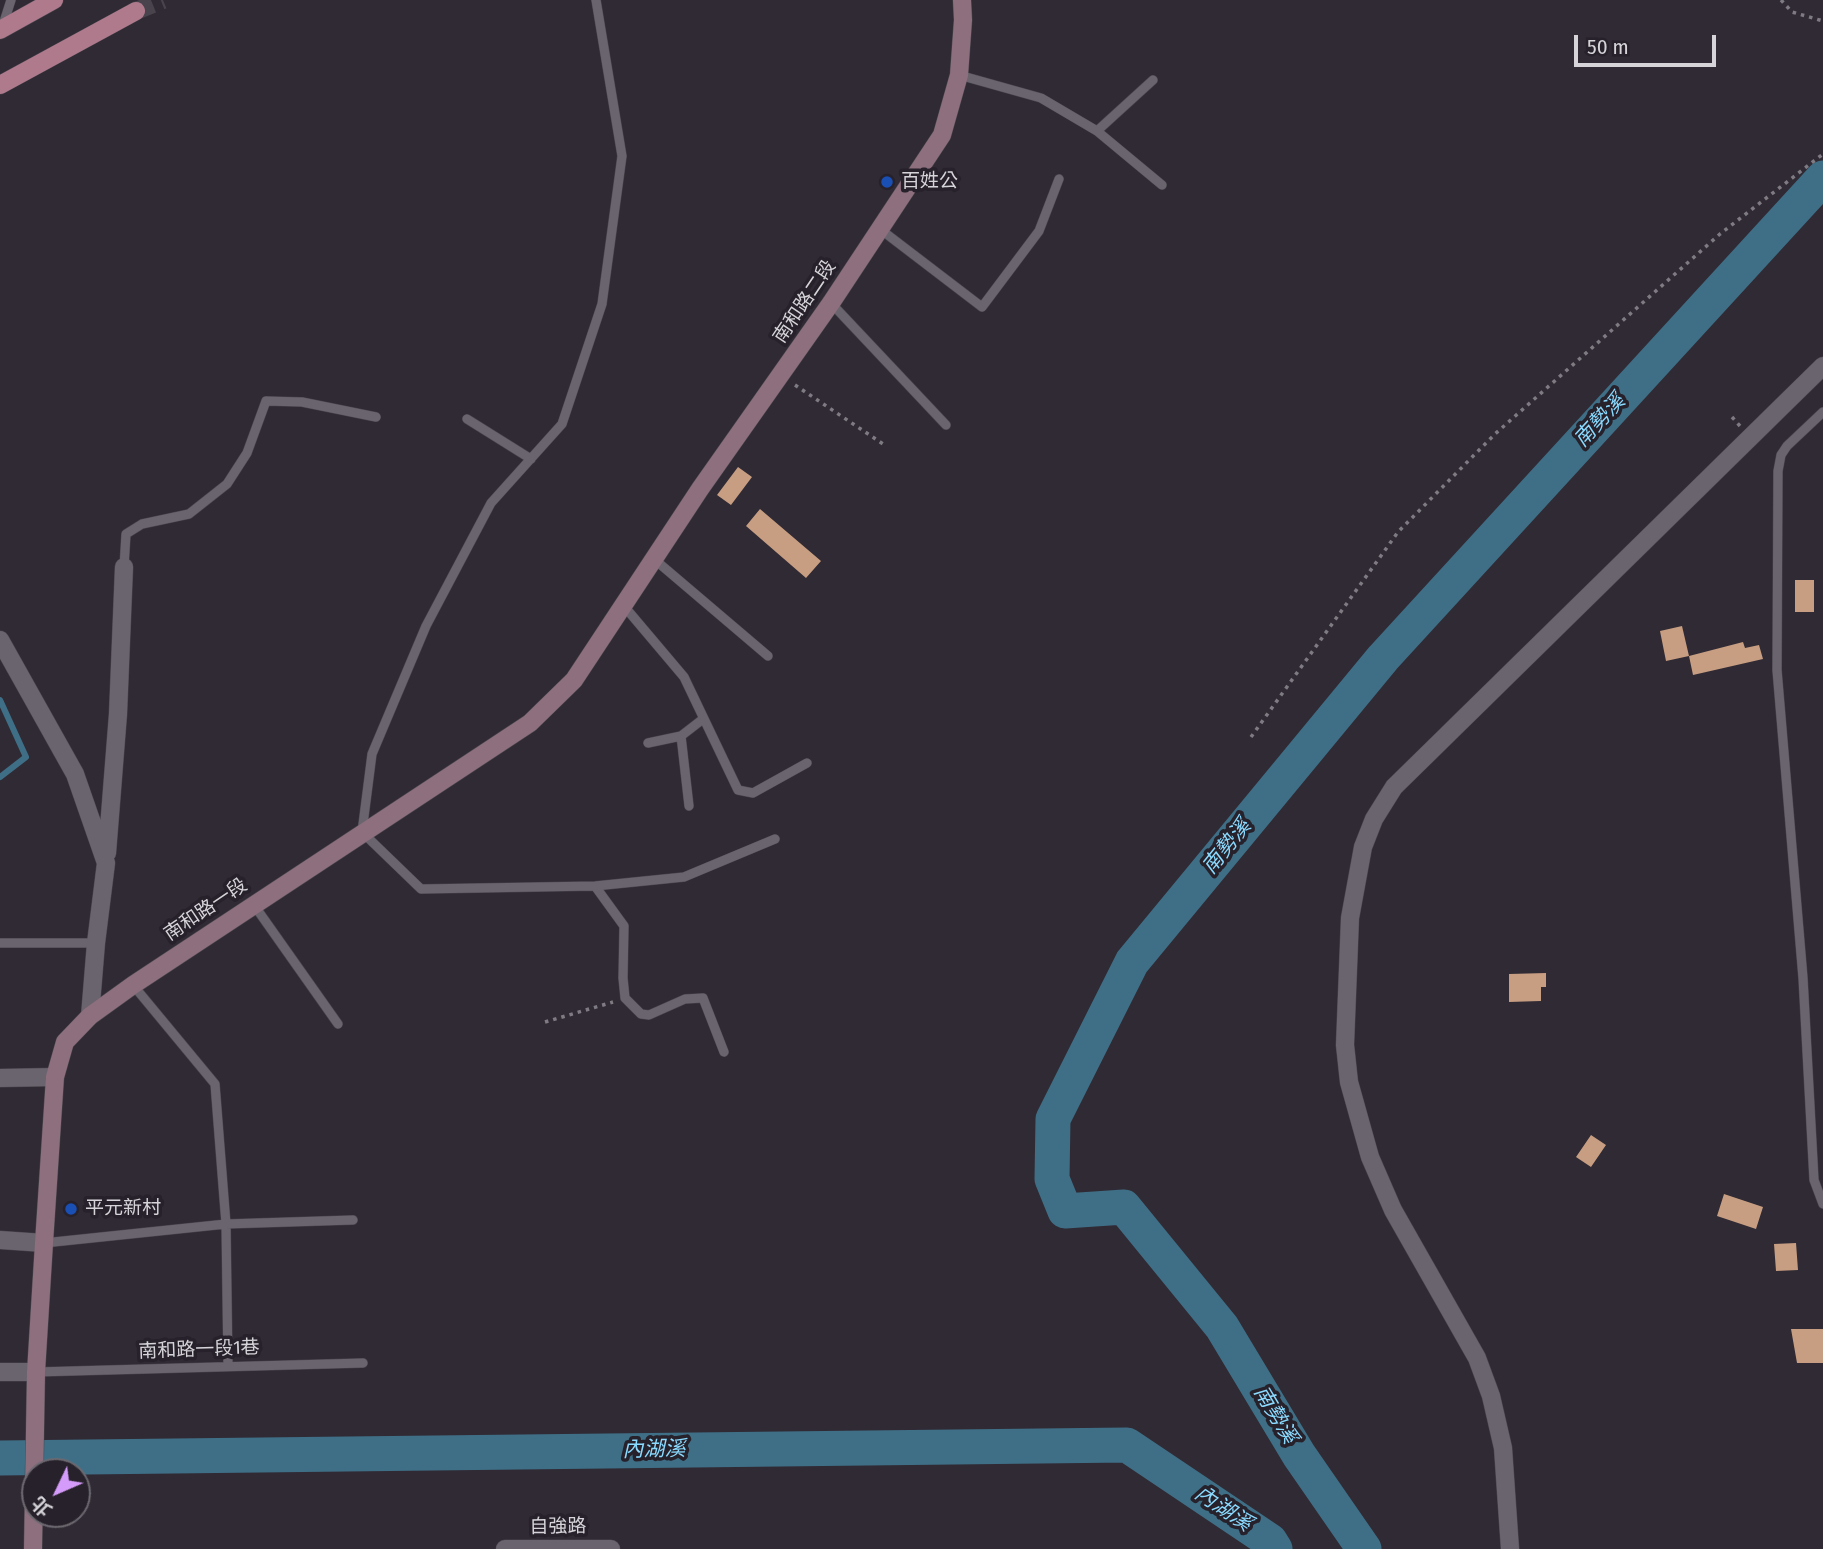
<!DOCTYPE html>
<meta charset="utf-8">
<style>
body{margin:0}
#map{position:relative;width:1823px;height:1549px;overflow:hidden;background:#302a34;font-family:"Fira Sans Condensed","Noto Sans TC",sans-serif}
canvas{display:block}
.north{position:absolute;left:21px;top:1458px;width:70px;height:70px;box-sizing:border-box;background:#26212a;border:2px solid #6c6870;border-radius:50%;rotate:226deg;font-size:19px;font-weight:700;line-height:28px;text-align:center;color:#d6d3d9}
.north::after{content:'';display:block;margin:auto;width:24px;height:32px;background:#d59bfa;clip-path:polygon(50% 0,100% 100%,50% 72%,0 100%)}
.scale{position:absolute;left:1574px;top:35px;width:142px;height:32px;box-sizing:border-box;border:4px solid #d6d3d9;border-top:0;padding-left:9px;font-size:21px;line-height:24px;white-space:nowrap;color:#d6d3d9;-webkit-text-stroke:5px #26212a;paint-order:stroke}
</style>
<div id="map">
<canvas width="1823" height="1549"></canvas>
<div class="north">北</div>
<div class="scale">50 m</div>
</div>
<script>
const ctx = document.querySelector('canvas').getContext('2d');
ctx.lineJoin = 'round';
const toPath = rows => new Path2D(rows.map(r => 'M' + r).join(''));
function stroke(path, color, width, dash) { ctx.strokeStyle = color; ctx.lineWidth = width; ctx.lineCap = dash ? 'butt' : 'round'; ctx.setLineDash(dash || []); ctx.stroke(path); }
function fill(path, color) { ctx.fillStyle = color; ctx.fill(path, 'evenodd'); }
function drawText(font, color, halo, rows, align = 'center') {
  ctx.font = font + ' "Fira Sans Condensed","Noto Sans TC",sans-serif'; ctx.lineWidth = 7; ctx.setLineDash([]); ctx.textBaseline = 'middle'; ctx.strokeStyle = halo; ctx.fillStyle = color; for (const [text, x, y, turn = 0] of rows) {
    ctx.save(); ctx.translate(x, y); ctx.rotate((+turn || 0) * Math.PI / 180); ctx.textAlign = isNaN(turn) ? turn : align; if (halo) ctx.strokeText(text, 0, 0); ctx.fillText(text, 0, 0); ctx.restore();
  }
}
stroke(toPath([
 [0,700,26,757,0,777]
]), '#3f6f86', 6);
stroke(toPath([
 [0,1458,1127,1445,1270,1541,1275,1549],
 [1364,1549,1299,1455,1222,1327,1124,1207,1065,1211,1052,1179,1053,1119,1132,962,1383,658,1823,178]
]), '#3f6f86', 35);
fill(toPath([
 [738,467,752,477,731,505,717,495],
 [760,509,821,561,806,578,746,526],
 [1795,580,1814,580,1814,612,1795,612],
 [1682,626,1689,656,1666,661,1660,631],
 [1743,642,1745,648,1759,645,1763,659,1693,675,1689,656],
 [1546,973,1546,987,1541,987,1541,1001,1509,1002,1509,974],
 [1591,1135,1606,1145,1591,1167,1576,1157],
 [1724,1194,1763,1207,1756,1229,1717,1216],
 [1796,1243,1798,1270,1776,1271,1774,1244],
 [1791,1329,1823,1329,1823,1363,1797,1363]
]), '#c79e81');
stroke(toPath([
 [136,11,163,0]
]), '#49434d', 18, [18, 9]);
const lane = toPath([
 [596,0,622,156,602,304,562,424,491,503,426,626,372,754,362,832,421,889,595,886,684,877,775,839],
 [2,28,11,0],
 [959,75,1041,98,1097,131,1162,185],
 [1097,131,1153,80],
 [880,229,982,307,1039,231,1059,179],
 [831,303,946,425],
 [1823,412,1787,446,1781,455,1778,471,1777,670,1803,978,1814,1180,1823,1204],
 [467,419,531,459],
 [654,559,768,656],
 [124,567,126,534,142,524,189,514,227,484,247,453,266,401,302,402,376,417],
 [624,606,684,677,738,790,753,793,807,763],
 [648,743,681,736],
 [689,806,681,736,703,719],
 [595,886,624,926,623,978,625,998,641,1014,649,1015,685,999,703,998,724,1052],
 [254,905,338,1024],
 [0,943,96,943],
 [133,985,215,1084,226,1224,228,1366],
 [44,1243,226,1224,353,1220],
 [36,1372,363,1363]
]);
const street = toPath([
 [0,640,75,774,106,863,96,943,90,1016],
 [107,853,118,714,124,567],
 [0,1078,55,1077],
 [0,1240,44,1243],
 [0,1372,36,1372],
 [505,1549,611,1549],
 [1510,1549,1503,1448,1491,1396,1477,1358,1393,1210,1370,1157,1349,1082,1345,1045,1350,918,1363,847,1374,819,1394,787,1823,366]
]);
const secondary = toPath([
 [33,1549,36,1372,44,1243,55,1077,65,1042,90,1016,133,985,530,723,574,680,700,489,831,303,942,135,959,75,963,20,962,0]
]);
const primary = toPath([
 [0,30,54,0],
 [0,85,136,11]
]);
stroke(lane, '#49454d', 10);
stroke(street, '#49454d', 19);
stroke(secondary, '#49454d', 19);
stroke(primary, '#49454d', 19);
stroke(toPath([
 [1781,0,1792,12,1823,21],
 [795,385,886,446],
 [1732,417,1740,426],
 [1251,737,1398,532,1495,434,1720,234,1823,154],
 [545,1022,613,1002]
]), '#7f7b83', 3.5, [3.5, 5]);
stroke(lane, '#6a646f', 9);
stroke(street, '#6a646f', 18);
stroke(secondary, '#8d6f7e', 18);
stroke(primary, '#b07a8d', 18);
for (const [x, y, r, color] of [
 [887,182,7,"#1a4fb4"],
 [71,1209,7,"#1a4fb4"]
]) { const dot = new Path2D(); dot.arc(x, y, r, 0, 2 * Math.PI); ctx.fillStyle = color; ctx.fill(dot); stroke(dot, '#26212a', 2.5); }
drawText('19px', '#d6d3d9', '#26212a', [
 ["百姓公",901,182],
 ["平元新村",85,1209]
], 'left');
drawText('19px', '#d6d3d9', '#26212a', [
 ["南和路二段",805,302,-56],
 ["南和路一段",206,910,-34],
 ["南和路一段1巷",199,1350,-2],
 ["自強路",558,1527,-1]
]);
drawText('italic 21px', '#8ad9fe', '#26212a', [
 ["南勢溪",1600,421,-47],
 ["南勢溪",1227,847,-51],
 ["南勢溪",1275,1415,59],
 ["內湖溪",654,1450,-1],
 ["內湖溪",1223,1509,34]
]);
</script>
